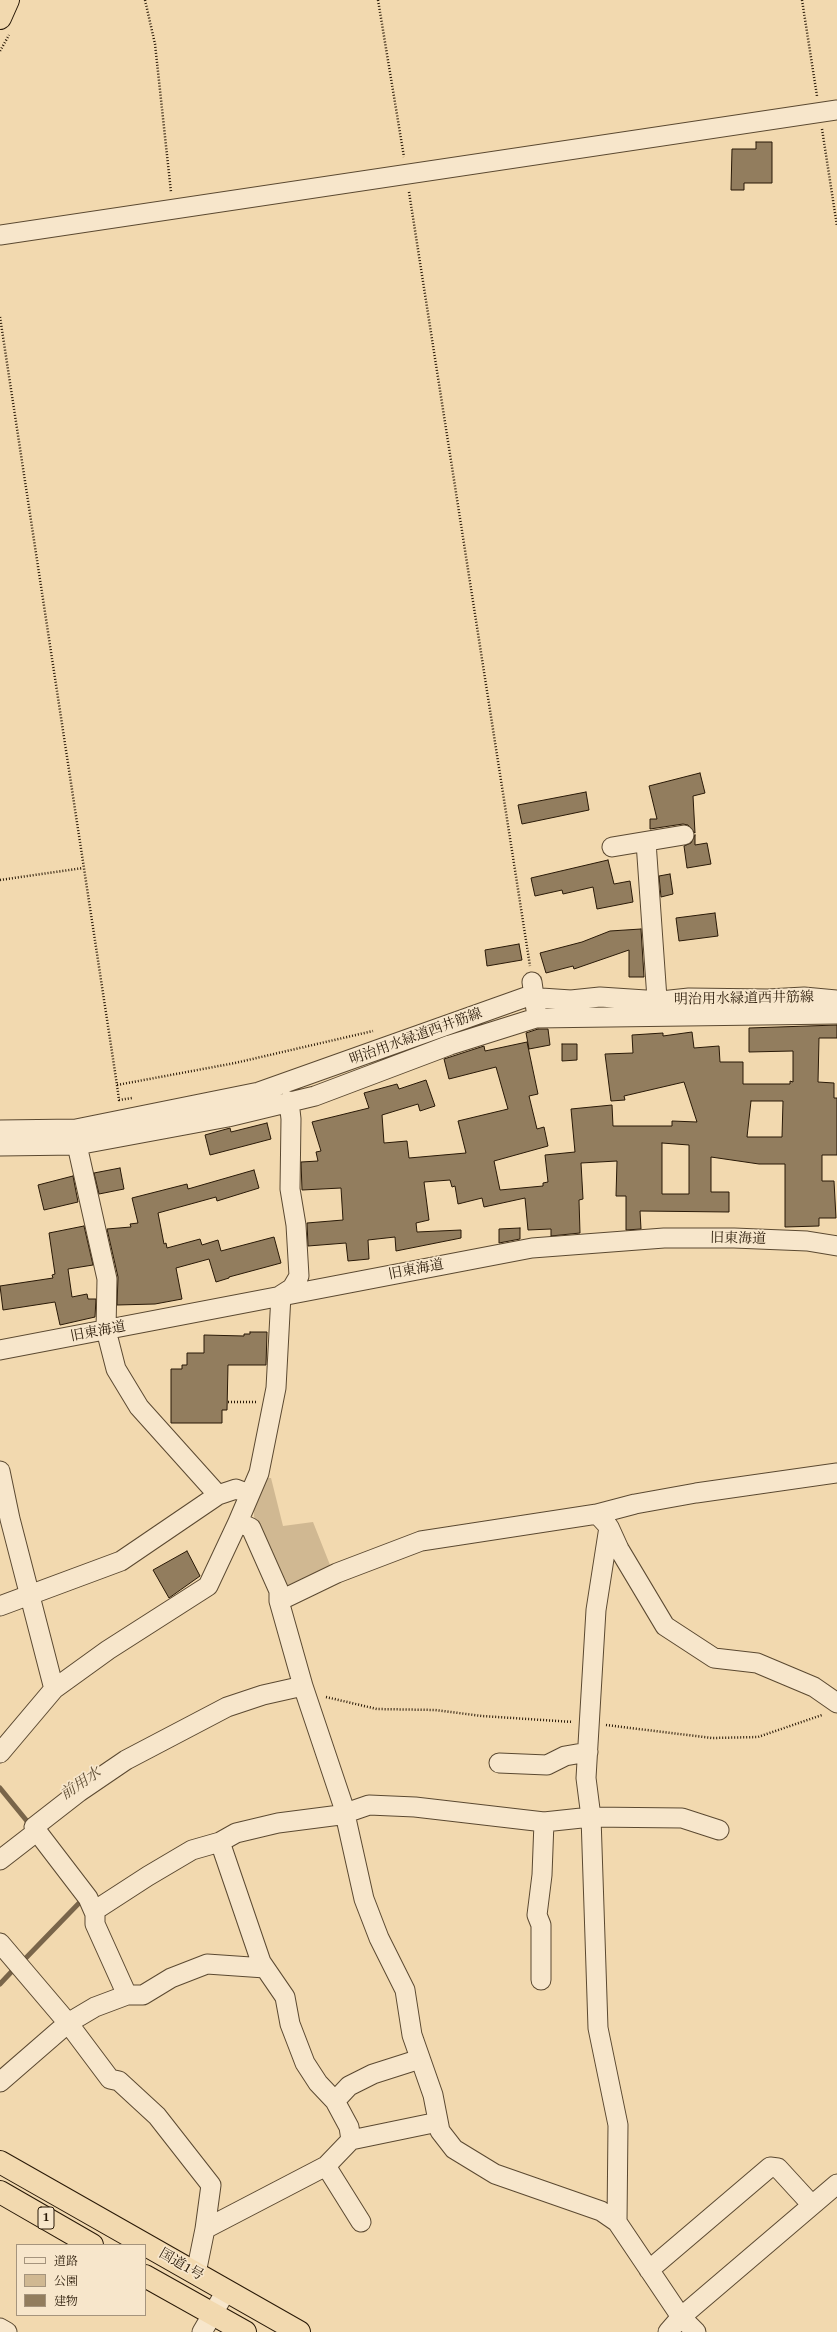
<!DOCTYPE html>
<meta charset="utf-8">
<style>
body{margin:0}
#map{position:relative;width:837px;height:2332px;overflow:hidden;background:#f2d9af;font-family:"Gentium Book Plus","Noto Serif JP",serif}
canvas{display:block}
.legend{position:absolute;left:16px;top:2244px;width:130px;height:72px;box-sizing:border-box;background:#f7e6cb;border:1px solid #a5947d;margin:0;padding:5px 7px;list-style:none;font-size:12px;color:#291907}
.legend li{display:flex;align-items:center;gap:8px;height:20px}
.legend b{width:20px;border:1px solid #a5947d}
</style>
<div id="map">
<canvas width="837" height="2332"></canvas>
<ul class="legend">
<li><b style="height:5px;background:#f7e6cb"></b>道路</li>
<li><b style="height:11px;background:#d0b892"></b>公園</li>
<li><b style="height:11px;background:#927d5e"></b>建物</li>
</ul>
</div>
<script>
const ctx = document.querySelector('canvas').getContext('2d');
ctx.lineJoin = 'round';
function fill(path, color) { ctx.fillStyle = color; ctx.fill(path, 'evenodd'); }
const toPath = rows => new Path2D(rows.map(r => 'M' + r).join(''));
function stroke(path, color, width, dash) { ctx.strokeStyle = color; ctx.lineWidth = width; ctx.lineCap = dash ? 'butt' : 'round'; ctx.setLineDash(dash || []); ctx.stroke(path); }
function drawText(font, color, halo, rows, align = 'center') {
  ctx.font = font + ' "Gentium Book Plus","Noto Serif JP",serif'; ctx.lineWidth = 3.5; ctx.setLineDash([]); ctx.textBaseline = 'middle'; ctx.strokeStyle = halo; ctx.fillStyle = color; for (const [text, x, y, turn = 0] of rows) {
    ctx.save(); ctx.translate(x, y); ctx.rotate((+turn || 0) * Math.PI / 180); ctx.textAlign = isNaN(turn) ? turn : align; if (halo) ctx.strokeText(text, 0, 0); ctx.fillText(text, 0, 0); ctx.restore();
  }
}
fill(toPath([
 [265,1478,271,1478,283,1526,313,1522,332,1570,287,1587,254,1517,254,1506]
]), '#d0b892');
stroke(toPath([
 [0,1788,31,1826],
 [22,1962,83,1899,82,1898],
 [0,1984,15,1968]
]), '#79654a', 5);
const building = toPath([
 [756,142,772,142,772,183,744,183,744,190,731,190,732,149,756,149,756,142],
 [700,773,705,793,693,796,695,833,688,825,683,824,650,829,650,819,657,819,649,786,700,773],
 [586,792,589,810,522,824,518,805,586,792],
 [695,835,695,845,707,843,711,864,687,868,684,846,691,843,695,835],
 [608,860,614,884,630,881,633,902,597,909,593,887,563,894,562,890,535,896,531,878,608,860],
 [670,874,673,894,661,897,659,876,670,874],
 [715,913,718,936,679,941,676,918,715,913],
 [641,929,644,977,629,977,629,950,574,969,573,966,546,973,540,953,582,942,610,931,641,929],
 [519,944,522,960,487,966,485,950,519,944],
 [837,1025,837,1038,819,1038,818,1082,834,1083,834,1098,837,1098,837,1155,822,1155,822,1181,834,1181,836,1218,819,1218,819,1226,785,1227,785,1164,759,1164,711,1157,711,1192,729,1192,729,1212,640,1211,641,1229,626,1230,626,1196,616,1196,617,1161,581,1163,583,1199,579,1200,580,1233,551,1236,551,1229,528,1230,525,1198,484,1207,482,1198,458,1204,455,1186,452,1187,450,1180,424,1182,429,1220,416,1223,417,1232,461,1230,461,1238,396,1251,395,1237,368,1240,369,1259,348,1261,346,1243,308,1246,307,1223,343,1220,341,1188,302,1190,301,1162,318,1161,316,1152,321,1151,312,1122,369,1108,364,1093,397,1084,399,1089,426,1080,435,1106,420,1111,418,1104,382,1115,384,1143,407,1141,409,1158,466,1153,458,1121,508,1109,496,1067,449,1079,444,1059,484,1046,485,1051,527,1042,538,1094,529,1096,537,1129,544,1127,548,1146,494,1161,500,1190,543,1186,543,1183,548,1182,545,1155,575,1152,571,1109,612,1105,613,1126,672,1126,672,1121,697,1122,684,1082,624,1096,625,1100,611,1101,605,1054,633,1053,632,1035,663,1033,663,1036,692,1032,694,1048,719,1046,720,1062,743,1062,743,1084,790,1084,790,1081,793,1082,793,1051,749,1052,749,1028,837,1025],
 [751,1101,783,1101,782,1137,747,1137,751,1101],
 [662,1143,689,1145,689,1194,662,1194,662,1143],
 [538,1029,548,1029,550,1045,529,1049,526,1033,538,1029],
 [562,1044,577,1044,577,1060,562,1061,562,1044],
 [267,1123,271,1139,210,1155,205,1135,230,1128,231,1132,267,1123],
 [120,1168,124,1189,99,1194,94,1173,120,1168],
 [254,1170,259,1188,217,1201,216,1197,158,1213,164,1244,166,1243,167,1248,200,1239,202,1245,218,1240,221,1251,274,1237,281,1263,229,1277,229,1278,216,1282,209,1259,176,1268,182,1299,155,1304,117,1305,118,1277,107,1229,131,1227,130,1224,138,1223,132,1198,187,1184,188,1189,254,1170],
 [73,1176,78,1202,44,1210,38,1185,73,1176],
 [84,1226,93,1265,68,1269,72,1297,87,1294,88,1299,96,1299,95,1317,60,1325,55,1302,3,1310,0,1286,53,1278,52,1275,55,1274,49,1233,84,1226],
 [520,1228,520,1239,499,1243,499,1229,520,1228],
 [250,1332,267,1332,266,1365,228,1365,227,1410,222,1410,222,1423,171,1423,171,1369,182,1369,182,1365,187,1365,187,1353,204,1353,204,1335,244,1336,244,1334,250,1334,250,1332],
 [187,1551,200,1576,169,1598,153,1570,187,1551]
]);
fill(building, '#927d5e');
stroke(building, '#291907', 1);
const minor = toPath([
 [0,235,837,110],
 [646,842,658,1013],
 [612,847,684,835],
 [532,982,536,1010],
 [289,1101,291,1119,290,1189,296,1225,299,1276,292,1288,281,1295,276,1388,259,1473,238,1522,251,1528,279,1591,279,1601,303,1686,343,1805,364,1899,379,1938,405,1990,412,2035,433,2095,440,2131,454,2149,495,2174,601,2211,617,2222,681,2317,837,2184],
 [0,1130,76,1129,259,1092,526,997,571,1000,600,997,661,1001,689,998,768,999,804,997,837,1000],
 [77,1145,107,1279,106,1330,116,1369,139,1407,218,1495],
 [0,1146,77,1145,228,1117,315,1096,450,1045,536,1018,837,1014],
 [0,1350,532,1248,664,1238,734,1238,807,1241,837,1246],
 [0,1471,10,1519,54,1689],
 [597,1514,609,1527,596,1610,586,1778,591,1817,598,2028,618,2125,617,2222],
 [609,1527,619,1549,665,1626,714,1658,757,1663,814,1687,837,1703],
 [279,1601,337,1573,421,1541,597,1514,635,1504,696,1493,837,1473],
 [0,1606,121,1561,218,1495,236,1489,249,1494],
 [0,1753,54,1689,108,1650,208,1586,238,1522],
 [499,1763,547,1765,565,1756,588,1752],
 [34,1827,79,1792,126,1760,227,1707,263,1695,303,1686],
 [39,1834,88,1898,95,1914,95,1924,127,1995],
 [220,1842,261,1962,285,1997,290,2024,305,2063,318,2083,335,2101,349,2127,351,2140],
 [0,1860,31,1836],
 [94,1911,148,1876,192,1850,220,1842,236,1833,278,1823,340,1815,369,1805,415,1807,544,1822,591,1817,682,1818,719,1830],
 [0,1943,68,2023,110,2079,119,2081,157,2116,211,2185,205,2229],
 [541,1980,541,1925,537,1915,542,1875,544,1822],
 [0,2082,68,2023,95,2007,127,1995,143,1995,171,1978,207,1964,265,1968],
 [335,2101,349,2086,373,2074,420,2059],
 [326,2166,361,2222],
 [649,2270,770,2167,778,2168,811,2204],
 [196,2273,205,2229,326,2166,351,2140,438,2122],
 [0,2328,7,2332],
 [202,2332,226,2291],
 [668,2332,681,2317,696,2332]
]);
const highway = toPath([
 [0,18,8,0],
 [0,2162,299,2332],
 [0,2192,92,2245],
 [145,2276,245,2332]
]);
stroke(minor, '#5b4931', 21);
stroke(highway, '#291907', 24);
stroke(toPath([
 [145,0,155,44,171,192],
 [378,0,404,157],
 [802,0,817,96],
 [0,51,9,35],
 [822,129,837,226],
 [409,192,530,966],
 [0,317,117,1085,235,1063,373,1031],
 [0,880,83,868],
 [117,1085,119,1100,132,1098],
 [228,1402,256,1402],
 [326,1697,377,1709,435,1710,482,1716,573,1722],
 [606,1725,712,1738,758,1737,822,1715]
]), '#291907', 2.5, [1, 2]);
stroke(minor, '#f7e6cb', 19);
stroke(highway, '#f2d9af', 22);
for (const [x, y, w] of [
 [46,2218,16]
]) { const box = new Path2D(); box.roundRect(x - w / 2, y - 11, w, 22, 3); ctx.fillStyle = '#f7e6cb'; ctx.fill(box); stroke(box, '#291907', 1); }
drawText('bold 13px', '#291907', null, [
 ["1",46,2218]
]);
drawText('14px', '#291907', '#f7e6cb', [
 ["明治用水緑道西井筋線",744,999,-1],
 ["明治用水緑道西井筋線",416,1037,-20],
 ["旧東海道",738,1239,1],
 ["旧東海道",416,1270,-11],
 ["旧東海道",98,1332,-11],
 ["国道1号",181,2265,30]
]);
drawText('italic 15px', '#5e4c33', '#f7e6cb', [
 ["前用水",81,1784,-34]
]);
</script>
